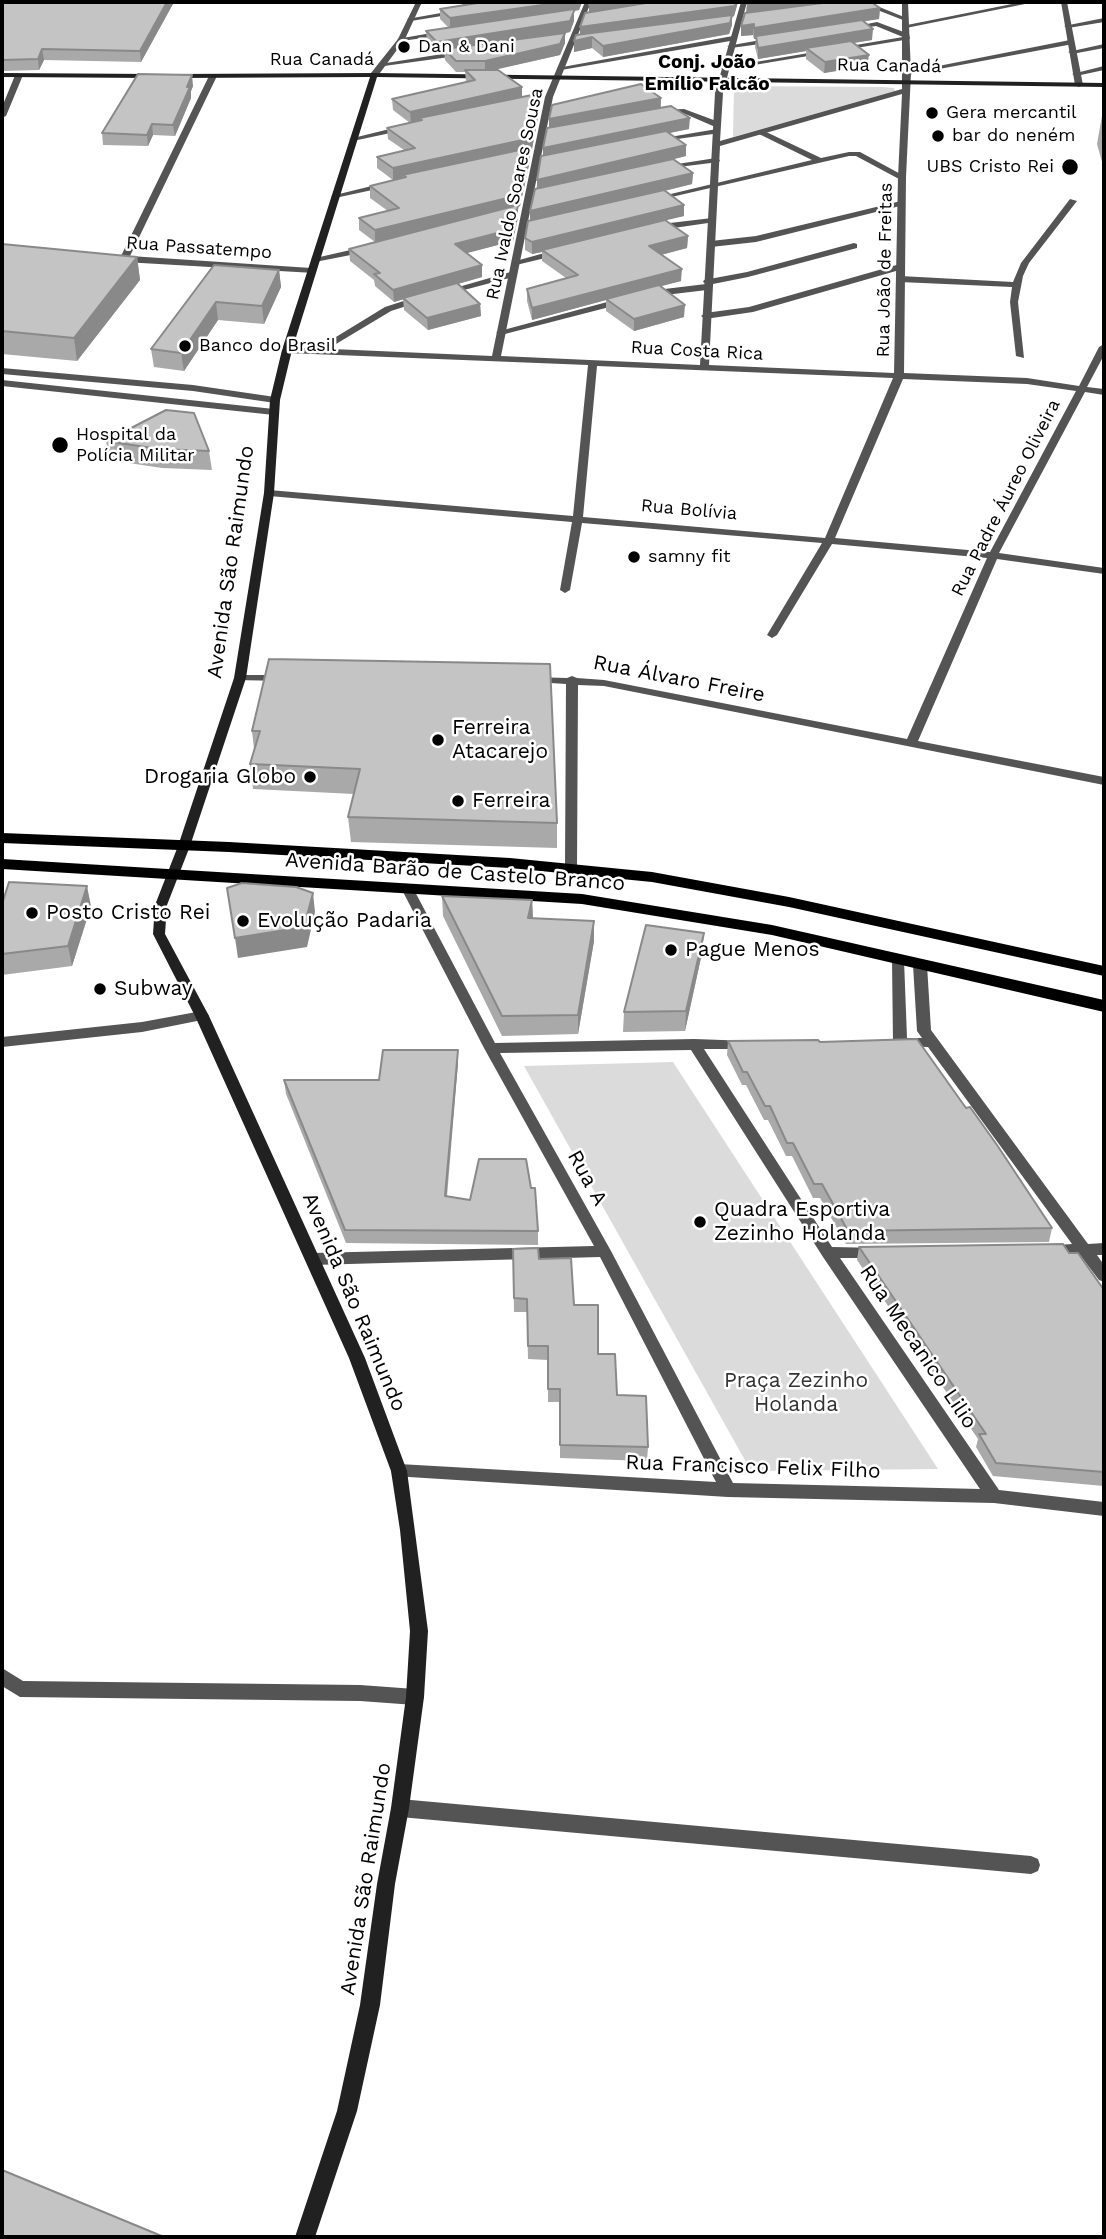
<!DOCTYPE html>
<meta charset="utf-8">
<style>
body{margin:0}
#map{position:relative;width:1106px;height:2239px;overflow:hidden;background:#fff;font-family:"Work Sans",sans-serif}
canvas{display:block}
.frame{position:absolute;inset:0;border:4px solid #000;pointer-events:none}
</style>
<div id="map">
<canvas width="1106" height="2239"></canvas>
<div class="frame"></div>
</div>
<script>
const ctx = document.querySelector('canvas').getContext('2d');
ctx.lineJoin = 'round';
function fill(path, color) { ctx.fillStyle = color; ctx.fill(path, 'evenodd'); }
const toPath = rows => new Path2D(rows.map(r => 'M' + r).join(''));
function stroke(path, color, width, dash) { ctx.strokeStyle = color; ctx.lineWidth = width; ctx.lineCap = dash ? 'butt' : 'round'; ctx.setLineDash(dash || []); ctx.stroke(path); }
function drawText(font, color, halo, rows, align = 'center') {
  ctx.font = font + ' "Work Sans",sans-serif'; ctx.lineWidth = 5; ctx.setLineDash([]); ctx.textBaseline = 'middle'; ctx.strokeStyle = halo; ctx.fillStyle = color; for (const [text, x, y, turn = 0] of rows) {
    ctx.save(); ctx.translate(x, y); ctx.rotate((+turn || 0) * Math.PI / 180); ctx.textAlign = isNaN(turn) ? turn : align; if (halo) ctx.strokeText(text, 0, 0); ctx.fillText(text, 0, 0); ctx.restore();
  }
}
fill(toPath([
 [734,86,882,87,894,88,895,91,733,137],
 [673,1062,938,1469,751,1471,524,1066]
]), '#dbdbdb');
fill(toPath([
 [861,2,867,2,909,19,903,20,862,4,861,2],
 [1022,2,1035,2,906,28,902,26,1022,2],
 [458,10,460,13,411,21,407,19,458,10],
 [1104,18,1104,22,1068,28,1064,26,1104,18],
 [877,22,909,34,910,39,724,70,720,68,903,37,876,26,851,30,847,28,877,22],
 [443,31,446,35,401,41,397,39,443,31],
 [733,36,736,40,561,70,557,68,733,36],
 [772,38,775,42,731,48,727,46,772,38],
 [1070,40,1073,44,907,75,903,73,1070,40],
 [1104,44,1104,48,1072,54,1068,52,1104,44],
 [461,51,464,55,384,66,380,64,461,51],
 [1104,66,1104,70,1076,76,1072,74,1104,66],
 [684,109,719,122,720,124,713,126,683,113,662,114,658,112,662,110,684,109],
 [406,125,409,125,409,129,353,141,349,139,406,125],
 [717,129,720,129,720,133,656,142,652,140,717,129],
 [762,130,821,158,849,152,860,152,906,177,899,179,856,156,849,156,654,201,650,199,812,160,759,134,758,132,762,130],
 [716,158,720,160,719,162,662,169,658,167,716,158],
 [388,182,392,184,391,186,335,198,331,196,388,182],
 [1070,199,1077,201,1029,263,1023,276,1018,302,1024,358,1016,356,1010,302,1012,287,900,282,896,279,900,276,1013,282,1021,263,1070,199],
 [901,201,904,201,904,205,756,242,711,247,707,244,711,241,756,236,901,201],
 [712,218,716,220,715,222,653,231,649,228,653,225,712,218],
 [854,243,857,244,857,248,748,277,708,285,711,287,707,290,648,297,644,294,648,291,706,284,703,282,704,280,747,272,854,243],
 [368,246,371,247,371,251,315,262,311,259,368,246],
 [559,249,562,250,562,254,516,265,512,262,559,249],
 [900,264,904,267,903,269,753,312,705,319,701,316,705,313,749,307,900,264],
 [514,271,517,272,517,276,445,295,441,292,514,271],
 [419,296,422,297,422,301,391,311,321,353,313,351,385,307,419,296],
 [622,298,625,299,625,303,501,335,496,332,622,298],
 [202,1011,207,1013,209,1016,207,1019,142,1032,2,1047,2,1037,142,1022,202,1011],
 [2,1668,23,1681,360,1685,415,1689,421,1691,424,1697,421,1703,415,1705,360,1701,20,1697,2,1686,2,1668]
]), '#545454');
fill(toPath([
 [416,2,422,2,405,39,377,77,371,77,371,73,398,39,416,2],
 [585,2,591,2,553,97,501,356,700,365,715,93,741,2,747,2,723,93,720,141,902,89,902,2,908,2,911,73,906,177,904,373,1027,378,1079,386,1099,347,1104,344,1104,355,1087,387,1104,389,1104,395,1085,392,999,553,1104,568,1104,574,997,559,918,741,1104,777,1104,785,604,686,578,685,577,867,571,871,567,870,565,867,566,684,535,682,529,679,531,677,567,678,572,676,577,678,604,680,907,739,987,558,832,544,777,635,772,638,767,635,822,543,582,523,570,590,565,593,560,590,572,522,269,496,264,493,269,490,573,516,588,365,287,353,282,350,287,347,492,356,545,97,585,2],
 [902,94,898,177,894,373,709,365,720,146,902,94],
 [597,366,893,378,825,538,583,517,597,366],
 [903,379,1027,384,1076,391,990,552,835,538,903,379],
 [1061,2,1067,2,1083,85,1079,87,1075,85,1061,2],
 [16,73,23,75,6,116,2,118,2,107,16,73],
 [213,74,217,76,130,256,311,268,315,271,314,273,124,262,114,258,121,256,209,76,213,74],
 [2,368,193,385,275,397,280,400,275,403,193,391,2,374,2,368],
 [2,380,274,409,279,412,274,415,2,386,2,380],
 [240,675,283,675,289,678,283,681,236,680,234,678,240,675],
 [407,884,413,888,495,1043,694,1039,750,1041,752,1044,750,1047,745,1049,704,1049,832,1247,881,1248,883,1252,881,1256,876,1258,840,1258,999,1490,1104,1502,1104,1516,994,1503,728,1497,393,1476,391,1471,393,1466,399,1464,716,1482,600,1257,313,1265,308,1263,306,1259,308,1255,313,1253,594,1246,484,1048,401,888,407,884],
 [691,1050,823,1257,980,1489,733,1483,611,1251,500,1053,691,1050],
 [898,956,904,960,907,1038,922,1038,917,1031,913,965,920,961,927,965,931,1030,1088,1244,1104,1243,1104,1255,1097,1255,1104,1265,1104,1282,1099,1280,1080,1255,1045,1254,1043,1250,1045,1246,1072,1244,928,1047,895,1046,893,1043,892,960,898,956],
 [400,1799,1031,1856,1038,1859,1040,1865,1038,1871,1031,1874,400,1817,394,1814,391,1808,394,1802,400,1799]
]), '#545454');
fill(toPath([
 [2,73,154,74,158,76,154,78,2,77,2,73],
 [374,73,1104,83,1104,87,377,77,292,350,280,400,274,493,246,678,190,846,167,905,165,934,209,1016,365,1358,407,1471,428,1631,424,1697,409,1808,395,1884,380,2005,357,2111,315,2237,295,2237,337,2111,360,2005,377,1884,391,1808,406,1697,410,1631,400,1530,391,1471,349,1358,195,1016,153,934,155,905,178,846,234,678,264,493,270,400,282,350,370,77,175,78,171,76,175,74,374,73]
]), '#212121');
fill(toPath([
 [2,833,229,842,510,858,652,872,789,897,1104,966,1104,976,789,907,652,882,510,868,229,852,2,843,2,833],
 [2,859,582,894,772,925,1104,1000,1104,1012,772,935,582,904,2,869,2,859]
]), '#000');
fill(toPath([
 [2,2,174,2,141,62,44,60,39,70,2,71],
 [459,2,582,2,579,10,574,11,574,21,570,32,565,33,565,43,560,55,492,70,539,111,532,149,529,150,530,160,520,206,518,207,518,217,513,241,466,253,482,277,458,284,480,304,481,316,428,330,404,310,403,299,394,302,375,286,374,280,350,261,349,249,375,242,359,230,359,218,388,211,370,198,370,186,402,178,393,180,377,168,377,157,404,150,388,139,387,128,410,123,393,110,392,99,467,82,466,81,465,72,456,72,445,60,444,51,437,52,427,42,426,31,449,28,440,19,440,9,463,5],
 [590,2,738,2,734,16,732,17,732,25,729,34,603,57,592,48,574,52,574,41,580,35,580,27,589,13],
 [747,4,880,8,879,19,863,21,872,40,853,43,867,66,824,73,806,59,806,51,758,59,755,47,756,39,754,39,753,35,741,36,746,13],
 [193,86,191,91,191,98,175,136,153,135,148,146,103,145,102,133],
 [661,98,661,107,689,129,669,133,686,145,686,156,674,159,693,173,692,184,665,191,684,216,665,220,688,236,687,248,661,255,681,281,661,286,684,317,634,331,606,311,606,300,532,320,527,301,527,289,566,278,542,261,542,252,532,254,525,250,525,238,530,220,543,156,543,148],
 [1102,116,1104,116,1104,169,1097,144],
 [2,244,137,257,140,280,77,361,2,354],
 [214,265,279,270,281,287,264,324,218,320,184,371,154,367,151,349],
 [106,441,209,451,212,470,162,468,109,460],
 [269,659,557,823,557,848,351,842,348,817,354,794,253,789,250,764,254,749,252,731],
 [442,896,532,900,533,918,594,941,578,1034,502,1036,443,916],
 [2,904,91,906,72,966,2,975],
 [702,953,685,1031,623,1032,624,1012],
 [728,1041,820,1042,1052,1228,1049,1242,846,1244,820,1198,813,1198,792,1156,786,1156,768,1120,764,1120,746,1085,742,1085,727,1055],
 [458,1050,458,1063,447,1197,538,1231,538,1245,346,1243,286,1094,284,1080,379,1080],
 [859,1247,1069,1253,1104,1290,1104,1486,993,1476,976,1447,978,1439,857,1260],
 [513,1249,539,1259,574,1305,617,1395,648,1447,647,1461,560,1458,560,1402,548,1402,548,1360,528,1359,527,1312,514,1312]
]), '#a9a9a9');
fill(toPath([
 [167,2,174,2,141,62,140,51],
 [465,2,502,2,465,7],
 [564,2,582,2,579,10,450,29,450,18],
 [606,2,667,2,589,15,589,5],
 [738,2,734,16,732,17,732,25,729,34,603,57,603,46,730,23,580,38,580,27],
 [765,2,840,2,746,15,747,4],
 [880,8,879,19,754,39,754,28],
 [574,11,574,21,570,32,565,33,565,43,560,55,485,72,485,61,444,49,444,51,437,52,437,42],
 [754,24,753,35,741,36,741,26],
 [873,29,872,40,809,50,806,48,806,51,758,59,758,48],
 [592,37,592,48,574,52,574,41],
 [42,49,44,60,39,70,38,59],
 [869,55,867,66,824,73,825,62],
 [192,75,193,86,191,91,191,98,175,136,173,125],
 [522,87,522,98,419,118,420,121,411,123,410,112],
 [661,98,660,109,549,130,549,119],
 [539,100,539,111,532,149,529,150,530,160,520,206,518,207,518,217,513,241,456,256,375,242,375,230,520,195,402,175,402,178,393,180,393,168],
 [690,118,689,129,543,159,543,148],
 [152,124,153,135,148,146,147,135],
 [686,145,686,156,537,192,537,180],
 [693,173,692,184,530,223,530,211],
 [684,205,684,216,542,250,542,252,532,254,532,242],
 [688,236,687,248,649,258,649,246],
 [137,257,140,280,77,361,74,338],
 [482,265,482,277,394,302,393,290],
 [682,269,681,281,608,300,606,299,606,300,532,320,532,308],
 [279,270,281,287,264,324,262,306],
 [216,302,218,320,184,371,181,353],
 [480,304,481,316,428,330,427,318],
 [685,305,684,317,634,331,634,319],
 [87,886,91,906,72,966,68,946],
 [313,893,315,912,307,947,238,958,235,938],
 [532,900,533,920,528,918],
 [594,921,594,941,578,1034,578,1015],
 [704,933,702,953,685,1031,686,1011],
 [458,1050,458,1063,445,1210,445,1196]
]), '#898989');
const building = toPath([
 [2,2,167,2,140,51,42,49,38,59,2,60,2,2],
 [484,2,564,2,450,18,440,9,484,2],
 [590,2,606,2,589,5,590,2],
 [652,2,736,2,735,6,580,27,585,13,652,2],
 [748,2,765,2,747,4,748,2],
 [830,2,871,2,880,8,754,28,754,24,741,26,745,13,830,2],
 [574,9,574,11,570,21,437,42,426,31,574,9],
 [732,15,730,23,603,46,592,37,574,41,576,35,732,15],
 [862,20,873,29,758,48,756,36,862,20],
 [565,33,560,44,485,61,456,61,444,49,565,33],
 [851,41,869,55,825,62,806,48,851,41],
 [465,70,498,70,522,87,410,112,392,99,475,80,465,70],
 [138,74,192,75,187,87,190,87,173,125,152,124,147,135,102,133,138,74],
 [641,84,661,98,549,119,552,105,641,84],
 [532,95,539,100,532,138,393,168,377,157,415,148,387,128,422,120,419,118,532,95],
 [671,106,690,118,543,148,547,128,671,106],
 [666,131,686,145,537,180,541,156,666,131],
 [529,148,520,195,375,230,359,218,399,208,370,186,406,177,402,175,529,148],
 [673,159,693,173,530,211,535,189,673,159],
 [664,190,684,205,532,242,525,238,528,221,664,190],
 [518,205,513,229,455,244,482,265,393,290,374,274,380,273,349,249,518,205],
 [665,220,688,236,649,246,682,269,532,308,527,289,578,275,542,250,665,220],
 [2,244,137,257,74,338,2,331,2,244],
 [214,265,279,270,262,306,216,302,181,353,151,349,214,265],
 [457,283,480,304,427,318,403,298,457,283],
 [659,285,685,305,634,319,606,299,659,285],
 [166,410,194,413,209,451,159,449,106,441,166,410],
 [269,659,550,664,557,823,348,817,360,769,250,764,260,731,252,731,269,659],
 [9,882,87,886,68,946,2,954,2,904,9,882],
 [242,883,296,887,313,893,304,927,235,938,227,888,242,883],
 [442,896,532,900,528,918,594,921,578,1015,502,1016,442,896],
 [646,925,704,933,686,1011,624,1012,646,925],
 [917,1039,966,1108,970,1107,997,1145,1052,1228,848,1231,822,1184,814,1184,793,1143,787,1143,770,1106,765,1106,747,1072,743,1072,728,1041,818,1040,820,1042,917,1039],
 [383,1050,458,1050,445,1196,470,1200,479,1159,526,1159,531,1188,535,1188,538,1231,345,1230,284,1080,379,1080,383,1050],
 [1063,1244,1069,1253,1078,1253,1104,1290,1104,1472,996,1463,979,1434,986,1434,859,1247,1063,1244],
 [538,1248,539,1259,571,1258,574,1305,598,1305,598,1354,615,1354,617,1395,646,1396,648,1447,560,1445,560,1389,548,1389,548,1346,528,1346,527,1299,514,1298,513,1249,538,1248],
 [2,2170,164,2237,2,2237,2,2170]
]);
fill(building, '#c4c4c4');
stroke(building, '#898989', 2);
for (const [x, y, r, color] of [
 [404,47,7,"#000"],
 [932,113,7,"#000"],
 [938,136,7,"#000"],
 [1070,167,9,"#000"],
 [185,346,7,"#000"],
 [60,445,9,"#000"],
 [634,557,7,"#000"],
 [438,740,7,"#000"],
 [310,777,7,"#000"],
 [458,801,7,"#000"],
 [32,913,7,"#000"],
 [243,921,7,"#000"],
 [671,950,7,"#000"],
 [100,989,7,"#000"],
 [700,1222,7,"#000"]
]) { const dot = new Path2D(); dot.arc(x, y, r, 0, 2 * Math.PI); ctx.fillStyle = color; ctx.fill(dot); stroke(dot, '#fff', 2.5); }
drawText('18px', '#000', '#fff', [
 ["Dan & Dani",418,47],
 ["Gera mercantil",946,113],
 ["bar do neném",952,136],
 ["UBS Cristo Rei",1054,167,"right"],
 ["Banco do Brasil",199,346],
 ["Hospital da",76,435],
 ["Polícia Militar",76,456],
 ["samny fit",648,557]
], 'left');
drawText('18px', '#000', '#fff', [
 ["Rua Canadá",322,60],
 ["Rua Canadá",889,66,1],
 ["Rua Ivaldo Soares Sousa",515,194,-78],
 ["Rua Passatempo",199,248,4],
 ["Rua João de Freitas",885,270,-89],
 ["Rua Costa Rica",697,351,3],
 ["Rua Padre Áureo Oliveira",1006,498,-63],
 ["Rua Bolívia",689,510,5]
]);
drawText('bold 19px', '#000', '#fff', [
 ["Conj. João",707,62],
 ["Emílio Falcão",707,84]
]);
drawText('21px', '#000', '#fff', [
 ["Avenida São Raimundo",231,562,-82],
 ["Rua Álvaro Freire",679,679,11],
 ["Avenida Barão de Castelo Branco",455,872,4],
 ["Rua A",587,1178,61],
 ["Avenida São Raimundo",354,1302,67],
 ["Rua Mecanico Lilio",918,1347,56],
 ["Rua Francisco Felix Filho",753,1467,2],
 ["Avenida São Raimundo",366,1879,-81]
]);
drawText('21px', '#000', '#fff', [
 ["Ferreira",452,728],
 ["Atacarejo",452,752],
 ["Drogaria Globo",296,777,"right"],
 ["Ferreira",472,801],
 ["Posto Cristo Rei",46,913],
 ["Evolução Padaria",257,921],
 ["Pague Menos",685,950],
 ["Subway",114,989],
 ["Quadra Esportiva",714,1210],
 ["Zezinho Holanda",714,1234]
], 'left');
drawText('21px', '#323232', '#fff', [
 ["Praça Zezinho",796,1381],
 ["Holanda",796,1405]
]);
</script>
